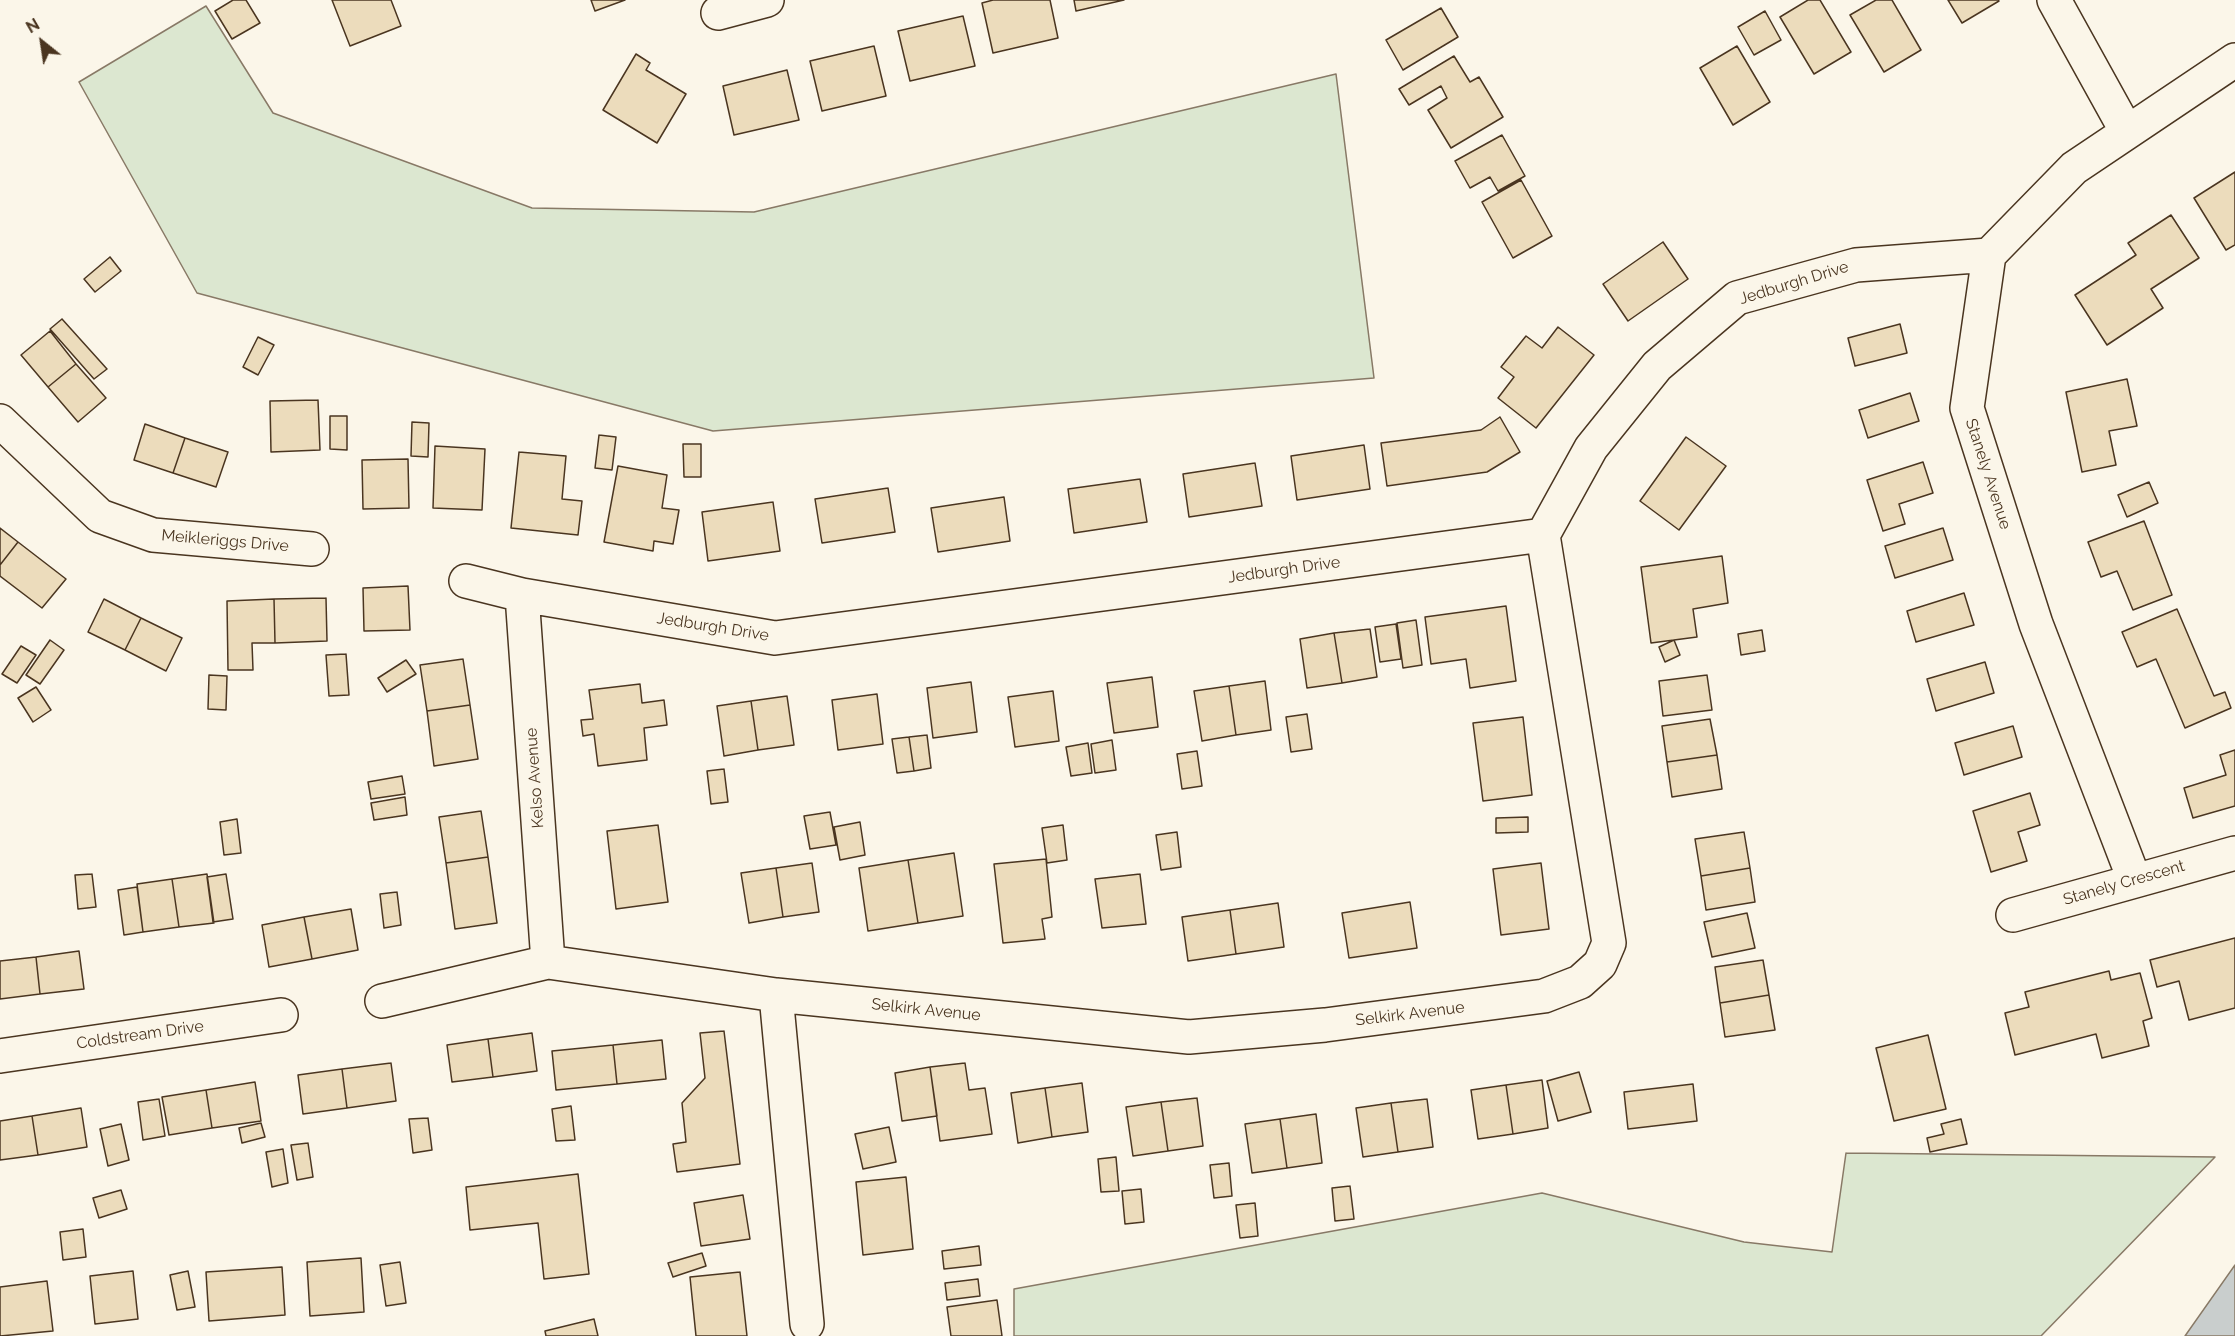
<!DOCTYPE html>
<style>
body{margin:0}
#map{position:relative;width:2235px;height:1336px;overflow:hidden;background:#fbf6e9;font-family:Raleway,sans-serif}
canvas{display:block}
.north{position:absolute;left:12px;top:12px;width:60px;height:60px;-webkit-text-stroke:4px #fbf6e9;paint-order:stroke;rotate:330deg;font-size:16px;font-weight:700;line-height:24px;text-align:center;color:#4a3520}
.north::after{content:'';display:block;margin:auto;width:21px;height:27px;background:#4a3520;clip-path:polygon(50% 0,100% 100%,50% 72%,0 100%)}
</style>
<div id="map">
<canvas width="2235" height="1336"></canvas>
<div class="north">N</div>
</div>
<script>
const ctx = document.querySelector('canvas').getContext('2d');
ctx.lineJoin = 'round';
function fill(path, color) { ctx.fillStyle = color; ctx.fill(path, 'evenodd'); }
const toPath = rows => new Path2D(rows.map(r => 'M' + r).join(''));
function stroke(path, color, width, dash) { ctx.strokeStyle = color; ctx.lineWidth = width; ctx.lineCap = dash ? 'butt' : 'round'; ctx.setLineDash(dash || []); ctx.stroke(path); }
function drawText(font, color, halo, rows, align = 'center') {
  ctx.font = font + ' Raleway,sans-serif'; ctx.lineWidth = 4.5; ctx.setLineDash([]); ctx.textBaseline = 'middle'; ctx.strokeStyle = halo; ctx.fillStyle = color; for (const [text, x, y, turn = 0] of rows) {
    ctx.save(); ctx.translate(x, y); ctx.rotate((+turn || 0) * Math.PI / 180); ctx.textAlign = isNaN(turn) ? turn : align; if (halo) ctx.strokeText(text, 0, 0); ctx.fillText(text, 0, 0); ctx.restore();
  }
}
const green = toPath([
 [206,6,273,113,532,208,754,212,1336,74,1374,378,713,431,197,293,79,82,206,6],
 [1846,1153,2215,1157,2041,1336,1014,1336,1014,1289,1542,1193,1744,1242,1832,1252,1846,1153]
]);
fill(green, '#dce7d0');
stroke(green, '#887966', 1.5);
const water = toPath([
 [2235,1265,2235,1336,2185,1336,2235,1265]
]);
fill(water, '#c9cecd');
stroke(water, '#887966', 1.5);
const building = toPath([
 [233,0,246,0,260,23,232,39,215,11,233,0],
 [332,0,391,0,401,26,350,46,332,0],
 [591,0,625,0,595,11,591,0],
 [993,0,1050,0,1058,38,993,53,982,3,993,0],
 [1074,0,1124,0,1076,11,1074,0],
 [1808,0,1820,0,1851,52,1814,74,1780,17,1808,0],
 [1876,0,1892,0,1921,50,1884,72,1850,15,1876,0],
 [1948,0,1998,0,1999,1,1962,23,1948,0],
 [1441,8,1458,37,1403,70,1386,40,1441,8],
 [1765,11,1781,40,1754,55,1738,27,1765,11],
 [963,16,975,66,910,81,898,31,963,16],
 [874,46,886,96,822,111,810,61,874,46],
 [1737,46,1770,102,1733,125,1700,68,1737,46],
 [636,54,650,63,646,70,686,94,657,143,603,110,636,54],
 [1454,56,1470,82,1479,77,1503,117,1451,148,1428,110,1447,98,1441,86,1409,105,1399,89,1454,56],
 [787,70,799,120,734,135,723,86,787,70],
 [1502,135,1525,176,1498,191,1490,177,1470,188,1455,161,1502,135],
 [2235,172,2235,245,2226,250,2194,198,2235,172],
 [1521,180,1552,236,1513,258,1482,202,1521,180],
 [2171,215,2199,258,2151,289,2163,308,2107,345,2075,295,2136,255,2128,243,2171,215],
 [1663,242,1688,279,1628,321,1603,284,1663,242],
 [110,257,121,271,95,292,84,279,110,257],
 [62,319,107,369,94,379,50,329,62,319],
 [1900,324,1907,353,1855,366,1848,338,1900,324],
 [1558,327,1594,355,1536,428,1498,398,1514,377,1501,367,1526,336,1542,348,1558,327],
 [50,331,76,364,48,387,21,355,50,331],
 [258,337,274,345,258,375,243,367,258,337],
 [76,364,106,398,78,422,48,387,76,364],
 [2127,379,2137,426,2109,431,2116,465,2082,472,2066,392,2127,379],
 [1910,393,1919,421,1868,438,1859,410,1910,393],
 [318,400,320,450,271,452,270,401,318,400],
 [330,416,347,416,347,450,330,449,330,416],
 [1500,417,1520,452,1487,472,1387,486,1381,443,1481,430,1500,417],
 [412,422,429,423,428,457,411,456,412,422],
 [145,424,185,438,173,473,134,460,145,424],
 [599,435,616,437,612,470,595,468,599,435],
 [1686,437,1726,466,1679,530,1640,501,1686,437],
 [185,438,228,452,216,487,173,473,185,438],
 [683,444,701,444,701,477,684,477,683,444],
 [1364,445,1370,489,1297,500,1291,456,1364,445],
 [435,446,485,449,482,510,433,508,435,446],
 [519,452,566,456,562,499,582,501,578,535,511,528,519,452],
 [408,459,409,508,363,509,362,460,408,459],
 [1923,462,1933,493,1899,504,1905,524,1883,531,1867,480,1923,462],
 [1255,463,1262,506,1189,517,1183,474,1255,463],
 [618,466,667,475,662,508,679,510,673,544,654,541,653,551,604,542,618,466],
 [1140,479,1147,522,1074,533,1068,489,1140,479],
 [2149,482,2158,503,2127,517,2118,495,2149,482],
 [888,488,895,532,822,543,815,499,888,488],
 [1004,497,1010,541,938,552,931,508,1004,497],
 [773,502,780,551,708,561,702,512,773,502],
 [2144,521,2172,595,2133,610,2117,571,2101,577,2088,542,2144,521],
 [0,528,18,542,0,565,0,528],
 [1943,528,1953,560,1895,578,1885,546,1943,528],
 [18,542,66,579,42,608,0,576,0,565,18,542],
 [1722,556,1728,603,1693,609,1697,637,1651,643,1641,567,1722,556],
 [408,586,410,630,364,631,363,588,408,586],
 [1964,593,1974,625,1916,642,1907,611,1964,593],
 [326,598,327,641,275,643,274,599,326,598],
 [104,599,141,618,125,650,88,632,104,599],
 [274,599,275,643,252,643,253,670,228,670,227,601,274,599],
 [1506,606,1516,681,1470,688,1466,659,1431,664,1425,617,1506,606],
 [2177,609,2214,696,2225,692,2231,708,2185,728,2156,659,2137,667,2122,632,2177,609],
 [141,618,182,638,166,671,125,650,141,618],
 [1416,620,1422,665,1403,668,1397,623,1416,620],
 [1396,624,1401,659,1380,662,1375,627,1396,624],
 [1370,629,1377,677,1342,683,1334,633,1370,629],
 [1762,630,1765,651,1741,655,1738,634,1762,630],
 [1334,633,1342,683,1307,688,1300,639,1334,633],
 [50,640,64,650,40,684,26,675,50,640],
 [1674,640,1680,655,1665,662,1659,647,1674,640],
 [21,646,36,655,17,683,2,674,21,646],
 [346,654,349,695,329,696,326,655,346,654],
 [463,659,470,705,427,711,420,665,463,659],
 [406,660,416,674,387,692,378,678,406,660],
 [1985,662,1994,693,1936,711,1927,679,1985,662],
 [209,675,227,676,226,710,208,709,209,675],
 [1707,675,1712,710,1663,716,1659,681,1707,675],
 [1152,677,1158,727,1114,733,1107,683,1152,677],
 [1265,681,1271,730,1236,735,1229,686,1265,681],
 [971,682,977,732,933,738,927,688,971,682],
 [640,684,642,703,664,700,667,725,644,728,647,760,598,766,594,734,583,736,581,720,593,719,589,690,640,684],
 [1229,686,1236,735,1202,741,1194,691,1229,686],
 [36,687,51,710,33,722,18,698,36,687],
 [1053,691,1059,741,1015,747,1008,697,1053,691],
 [877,694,883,744,838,750,832,700,877,694],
 [787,696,794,745,758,750,751,701,787,696],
 [751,701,758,750,724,756,717,706,751,701],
 [470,705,478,759,434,766,427,711,470,705],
 [1307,714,1312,749,1291,752,1286,717,1307,714],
 [1523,717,1532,795,1483,801,1473,723,1523,717],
 [1710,719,1717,755,1667,762,1662,726,1710,719],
 [2013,726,2022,757,1964,775,1955,743,2013,726],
 [927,735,931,768,914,771,909,737,927,735],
 [909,737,914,771,897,773,892,739,909,737],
 [1112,740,1116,770,1095,773,1091,744,1112,740],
 [1088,743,1092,773,1071,776,1066,747,1088,743],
 [2235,750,2235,806,2193,818,2184,788,2226,775,2220,755,2235,750],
 [1197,751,1202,786,1182,789,1177,754,1197,751],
 [1717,755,1722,789,1672,797,1667,762,1717,755],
 [724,769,728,802,711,804,707,771,724,769],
 [402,776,405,794,371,799,368,782,402,776],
 [2030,793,2040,825,2018,832,2027,861,1991,872,1973,811,2030,793],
 [405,797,407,815,374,820,371,803,405,797],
 [481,811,488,857,446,863,439,817,481,811],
 [830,812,836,845,810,849,804,816,830,812],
 [1528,817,1528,832,1496,833,1496,818,1528,817],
 [237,819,241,853,224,855,220,822,237,819],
 [860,822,865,855,840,860,834,827,860,822],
 [658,825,668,902,616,909,607,831,658,825],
 [1063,825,1067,860,1047,863,1042,828,1063,825],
 [1177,832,1181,867,1161,870,1156,835,1177,832],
 [1744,832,1750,868,1701,876,1695,839,1744,832],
 [954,853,963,916,918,923,908,860,954,853],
 [488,857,497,923,455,929,446,863,488,857],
 [1046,859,1052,917,1042,919,1045,939,1003,943,994,864,1046,859],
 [908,860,918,923,868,931,859,868,908,860],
 [812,863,819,912,783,917,776,868,812,863],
 [1541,863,1549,929,1501,935,1493,869,1541,863],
 [776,868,783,917,749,923,741,873,776,868],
 [1750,868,1755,902,1706,910,1701,876,1750,868],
 [92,874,96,907,78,909,75,875,92,874],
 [207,874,214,923,179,927,172,879,207,874],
 [226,874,233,919,213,922,207,877,226,874],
 [1140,874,1146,924,1102,928,1095,879,1140,874],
 [172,879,179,927,143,932,137,884,172,879],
 [137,887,143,932,124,935,118,890,137,887],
 [397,892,401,925,384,928,380,894,397,892],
 [1410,902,1417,948,1349,958,1342,913,1410,902],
 [1278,903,1284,947,1236,954,1230,910,1278,903],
 [351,909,358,950,312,959,304,917,351,909],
 [1230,910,1236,954,1188,961,1182,917,1230,910],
 [1747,913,1755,948,1712,957,1704,922,1747,913],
 [304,917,312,959,269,967,262,925,304,917],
 [2235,938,2235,1008,2189,1020,2179,981,2157,987,2150,960,2235,938],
 [79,951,84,989,40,994,36,957,79,951],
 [36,957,40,994,0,999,0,961,36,957],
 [1763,960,1769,995,1720,1003,1715,967,1763,960],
 [2109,971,2111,980,2140,973,2152,1018,2143,1021,2149,1046,2102,1058,2096,1034,2015,1055,2005,1013,2029,1007,2025,992,2109,971],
 [1769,995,1775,1030,1725,1037,1720,1003,1769,995],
 [724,1031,740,1164,677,1172,673,1144,686,1142,682,1103,705,1078,700,1033,724,1031],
 [532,1033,537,1071,493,1077,488,1039,532,1033],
 [1928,1035,1946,1109,1894,1121,1876,1048,1928,1035],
 [488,1039,493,1077,452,1082,447,1045,488,1039],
 [662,1040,666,1079,617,1084,613,1045,662,1040],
 [613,1045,617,1084,556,1090,552,1051,613,1045],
 [391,1063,396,1101,347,1108,342,1069,391,1063],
 [965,1063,969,1090,985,1088,992,1134,940,1141,930,1067,965,1063],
 [930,1067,937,1116,902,1121,895,1073,930,1067],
 [342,1069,347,1108,303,1114,298,1075,342,1069],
 [1579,1072,1591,1112,1558,1121,1547,1081,1579,1072],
 [1542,1080,1548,1128,1513,1134,1506,1085,1542,1080],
 [255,1082,261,1121,212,1128,206,1090,255,1082],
 [1082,1083,1088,1132,1052,1137,1045,1088,1082,1083],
 [1693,1084,1697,1121,1628,1129,1624,1092,1693,1084],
 [1506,1085,1513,1134,1478,1139,1471,1090,1506,1085],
 [1045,1088,1052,1137,1018,1143,1011,1093,1045,1088],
 [206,1090,212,1128,169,1135,162,1097,206,1090],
 [1197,1098,1203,1146,1168,1151,1161,1102,1197,1098],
 [159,1099,165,1136,143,1140,138,1102,159,1099],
 [1427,1099,1433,1147,1398,1152,1391,1103,1427,1099],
 [1161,1102,1168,1151,1133,1156,1126,1107,1161,1102],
 [1391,1103,1398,1152,1363,1157,1356,1108,1391,1103],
 [571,1106,575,1140,556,1141,552,1109,571,1106],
 [81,1108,87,1147,38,1155,32,1116,81,1108],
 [1316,1114,1322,1163,1287,1168,1280,1119,1316,1114],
 [32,1116,38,1155,0,1160,0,1121,32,1116],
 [428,1118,432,1150,413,1153,409,1119,428,1118],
 [1280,1119,1287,1168,1252,1173,1245,1124,1280,1119],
 [1961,1119,1967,1144,1930,1152,1927,1138,1944,1134,1941,1124,1961,1119],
 [261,1123,265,1137,242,1143,239,1128,261,1123],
 [121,1124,129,1160,108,1166,100,1129,121,1124],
 [889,1127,896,1162,863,1169,855,1134,889,1127],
 [308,1143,313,1177,297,1180,291,1145,308,1143],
 [283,1149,288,1183,272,1187,266,1152,283,1149],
 [1116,1157,1119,1191,1101,1192,1098,1159,1116,1157],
 [1229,1163,1232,1196,1214,1198,1210,1165,1229,1163],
 [578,1174,589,1274,544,1279,538,1223,470,1230,466,1187,578,1174],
 [906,1177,913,1249,863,1255,856,1182,906,1177],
 [1350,1186,1354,1219,1335,1221,1332,1188,1350,1186],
 [1141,1189,1144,1222,1125,1224,1122,1191,1141,1189],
 [121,1190,127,1209,99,1218,93,1198,121,1190],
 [743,1195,750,1239,701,1246,694,1203,743,1195],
 [1255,1203,1258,1236,1240,1238,1236,1205,1255,1203],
 [83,1229,86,1257,63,1260,60,1232,83,1229],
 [979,1246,981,1265,944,1269,942,1251,979,1246],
 [702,1253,706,1266,673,1277,668,1263,702,1253],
 [361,1258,364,1312,310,1316,307,1262,361,1258],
 [400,1262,406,1303,386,1306,380,1265,400,1262],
 [282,1267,285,1315,209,1321,206,1272,282,1267],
 [133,1271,138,1319,95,1324,90,1276,133,1271],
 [188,1271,195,1307,177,1310,170,1275,188,1271],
 [740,1272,747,1336,696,1336,690,1277,740,1272],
 [978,1279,980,1296,947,1300,945,1283,978,1279],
 [47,1281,53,1331,0,1336,0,1287,47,1281],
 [997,1300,1002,1336,951,1336,947,1307,997,1300],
 [594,1319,598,1336,546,1336,545,1331,594,1319]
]);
fill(building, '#ecdcbc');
stroke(building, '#4a3520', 1.5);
const minor = toPath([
 [2054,0,2127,132],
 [718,13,767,0],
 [0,421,100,516,153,535,312,549],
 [466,581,522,595,775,638,1543,535,1591,448,1657,366,1737,298,1856,265,1989,255],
 [522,595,548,962],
 [2134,879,2036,624,1967,408,1989,255,2074,168,2235,60],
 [2013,915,2235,853],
 [776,995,807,1324],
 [382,1001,548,962,776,995,1189,1037,1325,1025,1544,996,1580,982,1600,964,1609,943,1543,535],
 [0,1056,281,1015]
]);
stroke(minor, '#4a3520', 36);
stroke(minor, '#fbf6e9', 33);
drawText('16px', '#4a3520', '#fbf6e9', [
 ["Jedburgh Drive",1794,283,-17],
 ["Stanely Avenue",1988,474,72],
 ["Meikleriggs Drive",225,541,5],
 ["Jedburgh Drive",1284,570,-8],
 ["Jedburgh Drive",713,627,9],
 ["Kelso Avenue",535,778,-94],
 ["Stanely Crescent",2124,883,-16],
 ["Selkirk Avenue",926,1010,6],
 ["Selkirk Avenue",1410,1014,-7],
 ["Coldstream Drive",140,1035,-8]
]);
</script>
